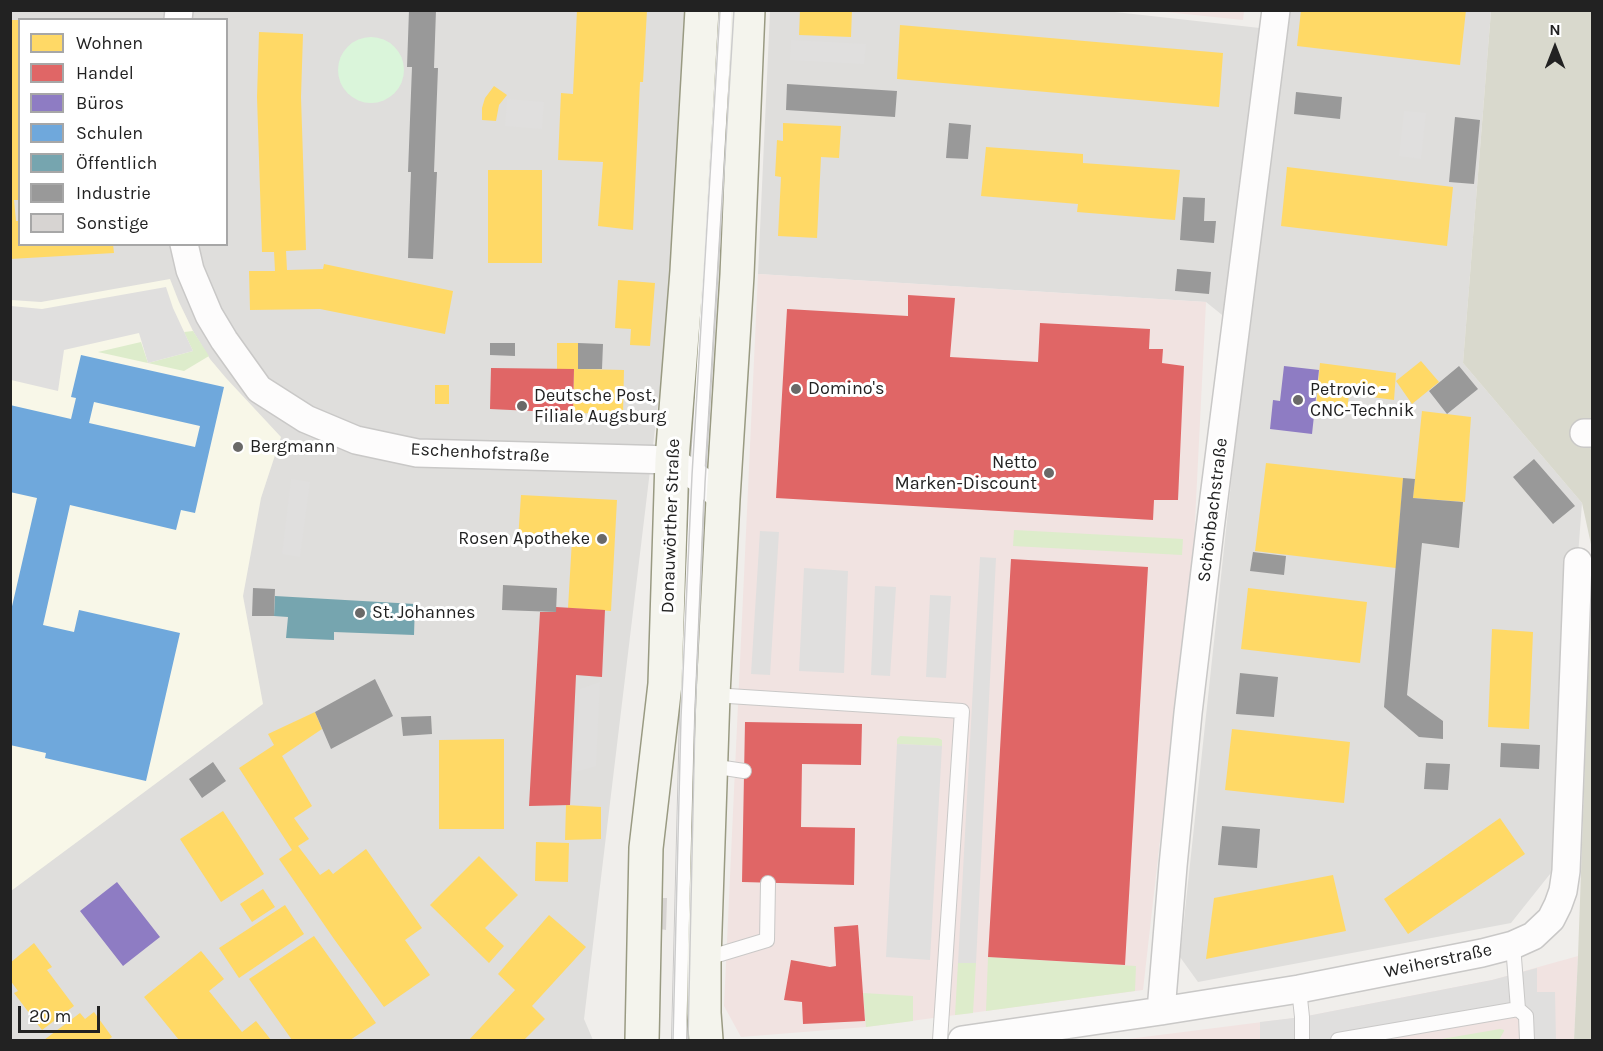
<!DOCTYPE html>
<meta charset="utf-8">
<style>
body{margin:0}
#map{position:relative;width:1603px;height:1051px;overflow:hidden;background:#f0eeeb;font-family:Karla,sans-serif}
canvas{display:block}
.frame{position:absolute;inset:0;border:12px solid #222;pointer-events:none}
.legend{position:absolute;left:18px;top:18px;width:210px;height:228px;box-sizing:border-box;background:#fff;border:2px solid #a7a7a7;margin:0;padding:8px 10px;list-style:none;font-size:18px;color:#222}
.legend li{display:flex;align-items:center;gap:12px;height:30px}
.legend b{width:30px;border:2px solid #a7a7a7}
.north{position:absolute;left:1525px;top:18px;width:60px;height:60px;-webkit-text-stroke:4px #fff;paint-order:stroke;rotate:0deg;font-size:16px;font-weight:700;line-height:24px;text-align:center;color:#222}
.north::after{content:'';display:block;margin:auto;width:21px;height:27px;background:#222;clip-path:polygon(50% 0,100% 100%,50% 72%,0 100%)}
.scale{position:absolute;left:18px;top:1006px;width:82px;height:27px;box-sizing:border-box;border:3px solid #222;border-top:0;padding-left:8px;font-size:18px;line-height:21px;white-space:nowrap;color:#222;-webkit-text-stroke:4px #fff;paint-order:stroke}
</style>
<div id="map">
<canvas width="1603" height="1051"></canvas>
<div class="frame"></div>
<ul class="legend">
<li><b style="height:16px;background:#ffd966"></b>Wohnen</li>
<li><b style="height:16px;background:#e06666"></b>Handel</li>
<li><b style="height:16px;background:#8e7cc3"></b>Büros</li>
<li><b style="height:16px;background:#6fa8dc"></b>Schulen</li>
<li><b style="height:16px;background:#76a5af"></b>Öffentlich</li>
<li><b style="height:16px;background:#999"></b>Industrie</li>
<li><b style="height:16px;background:#d7d4d2"></b>Sonstige</li>
</ul>
<div class="north">N</div>
<div class="scale">20 m</div>
</div>
<script>
const ctx = document.querySelector('canvas').getContext('2d');
ctx.lineJoin = 'round';
function fill(path, color) { ctx.fillStyle = color; ctx.fill(path, 'evenodd'); }
const toPath = rows => new Path2D(rows.map(r => 'M' + r).join(''));
function stroke(path, color, width, dash) { ctx.strokeStyle = color; ctx.lineWidth = width; ctx.lineCap = dash ? 'butt' : 'round'; ctx.setLineDash(dash || []); ctx.stroke(path); }
function drawText(font, color, halo, rows, align = 'center') {
  ctx.font = font + ' Karla,sans-serif'; ctx.lineWidth = 6; ctx.setLineDash([]); ctx.textBaseline = 'middle'; ctx.strokeStyle = halo; ctx.fillStyle = color; for (const [text, x, y, turn = 0] of rows) {
    ctx.save(); ctx.translate(x, y); ctx.rotate((+turn || 0) * Math.PI / 180); ctx.textAlign = isNaN(turn) ? turn : align; if (halo) ctx.strokeText(text, 0, 0); ctx.fillText(text, 0, 0); ctx.restore();
  }
}
fill(toPath([
 [1097,10,1287,31,1290,11,1491,11,1463,363,1582,503,1554,869,1511,923,1198,982,1180,957,1247,335,1206,302,758,274,770,11],
 [10,11,692,11,674,271,584,1019,593,1040,11,1040],
 [20,20,226,20,226,244,20,244]
]), '#dfdedc');
fill(toPath([
 [1156,11,1244,10,1244,11,1243,20],
 [758,274,1206,302,1194,541,1143,990,866,1027,741,1037,724,1006],
 [1578,956,1574,1040,1120,1040,1302,1017,1492,980]
]), '#f1e3e1');
fill(toPath([
 [170,279,179,302,193,331,210,359,226,378,281,437,261,498,243,596,263,704,11,891,11,300,41,302]
]), '#f8f7e8');
fill(toPath([
 [1491,11,1592,11,1592,549,1582,503,1463,363],
 [1592,566,1592,1040,1574,1040,1578,956]
]), '#d9d9cd');
fill(toPath([
 [193,331,209,356,184,371,98,352,141,342,148,363,193,351,184,332],
 [1014,530,1183,539,1182,555,1013,546],
 [900,736,938,738,942,740,942,746,897,744,897,739],
 [988,957,1136,966,1135,991,986,1011],
 [958,963,976,963,973,1013,955,1015],
 [863,993,913,996,913,1021,866,1027],
 [1500,1029,1504,1030,1504,1031,1499,1040,1436,1040]
]), '#ddeccb');
fill(toPath([
 '338 70a33 33 0 1 1 66 0a33 33 0 1 1-66 0Z'
]), '#daf5da');
fill(toPath([
 [791,40,866,44,864,64,790,60],
 [507,99,544,102,542,129,505,126],
 [1404,111,1426,113,1421,159,1399,156],
 [166,287,173,308,193,351,148,363,139,333,64,350,58,391,11,380,11,306,42,309],
 [291,479,310,482,300,557,282,554],
 [760,531,779,532,770,675,751,674],
 [980,557,996,558,976,963,958,963],
 [804,568,848,571,844,673,799,671],
 [875,586,896,587,890,676,871,675],
 [930,595,951,596,946,678,926,677],
 [600,682,596,766,575,772,580,689],
 [897,744,942,746,930,960,886,957],
 [1537,968,1537,992,1555,992,1556,1040,1527,1040,1518,1009,1372,1040,1260,1040,1260,1022,1302,1017,1492,980]
]), '#e0dfde');
fill(toPath([
 [577,10,647,10,643,82,640,82,633,230,598,226,603,162,558,160,561,93,573,94],
 [800,10,852,10,851,37,799,35],
 [1301,10,1466,10,1460,65,1297,46],
 [10,20,20,20,20,200,14,200,16,221,20,221,20,244,113,244,114,253,10,259],
 [900,25,1223,53,1219,107,897,79],
 [259,32,303,34,301,97,306,250,286,251,287,270,323,269,324,264,453,291,445,334,320,309,250,310,249,271,275,271,274,252,262,252,257,97],
 [494,86,507,95,499,105,496,121,482,120,482,108,485,98],
 [783,123,841,126,839,158,821,157,817,238,778,236,781,177,775,176,777,140,783,141],
 [986,147,1083,154,1083,163,1180,170,1175,220,1077,212,1078,204,981,196],
 [1287,167,1453,187,1447,246,1281,226],
 [488,170,542,170,542,263,488,263],
 [618,280,655,283,650,346,630,345,631,329,615,328],
 [557,343,578,343,578,369,624,370,623,414,573,413,574,369,557,369],
 [1421,361,1439,382,1412,404,1396,381],
 [1320,363,1396,373,1394,400,1349,394,1347,412,1316,408],
 [435,385,449,385,449,404,435,404],
 [1422,411,1471,417,1465,502,1413,498],
 [1266,463,1403,478,1396,568,1255,551],
 [521,495,617,500,611,611,568,608,572,540,518,540],
 [1248,588,1367,602,1360,663,1241,649],
 [1492,629,1533,632,1529,729,1488,727],
 [315,712,322,729,282,756,312,806,294,818,309,839,298,846,320,875,329,869,333,874,366,849,422,928,405,940,430,975,384,1007,334,939,279,859,292,850,239,768,274,745,268,734],
 [1232,729,1350,742,1344,803,1225,790],
 [504,739,504,829,439,829,439,740],
 [566,805,601,807,601,839,565,840],
 [223,811,264,874,221,902,180,839],
 [1500,818,1525,854,1408,934,1384,899],
 [536,842,569,843,568,882,535,881],
 [479,856,518,895,485,928,504,946,489,963,430,905],
 [1333,875,1346,931,1206,959,1214,898],
 [263,889,275,907,252,922,240,904],
 [285,905,304,934,239,978,219,948],
 [549,915,586,947,532,1006,545,1019,524,1040,469,1040,515,990,498,974],
 [314,936,376,1023,350,1040,292,1040,249,979],
 [34,943,52,967,47,970,74,1006,42,1030,14,993,18,991,10,980,10,963],
 [201,951,224,979,209,991,242,1032,256,1021,271,1040,179,1040,144,997],
 [94,1012,112,1037,108,1040,101,1040,99,1039,97,1040,44,1040,80,1013,85,1019]
]), '#ffd966');
fill(toPath([
 [908,295,955,298,950,357,1038,362,1040,323,1150,329,1149,349,1163,349,1162,363,1184,366,1178,500,1154,500,1153,520,776,498,787,309,908,316],
 [491,368,574,369,573,413,490,409],
 [1011,559,1148,567,1125,965,988,957],
 [556,607,605,610,602,677,576,675,570,805,529,806,540,612,556,612],
 [745,722,862,724,861,765,802,764,801,827,855,828,854,885,742,882],
 [858,925,865,1021,803,1024,802,1002,784,1000,791,960,830,967,836,966,834,927]
]), '#e06666');
fill(toPath([
 [1284,366,1319,370,1312,434,1270,429,1273,400,1280,401],
 [117,882,160,937,123,966,80,911]
]), '#8e7cc3');
fill(toPath([
 [81,355,224,387,195,513,181,510,176,530,70,505,43,625,74,632,79,610,180,633,146,781,45,758,46,753,10,745,10,615,37,498,10,492,10,405,71,419,76,398,71,397],
 [94,402,200,426,195,447,89,423]
]), '#6fa8dc');
fill(toPath([
 [275,596,415,604,414,635,334,632,334,640,286,638,288,617,274,616]
]), '#76a5af');
fill(toPath([
 [409,10,436,10,434,68,438,68,434,172,437,172,433,259,408,258,411,172,408,172,412,67,407,67],
 [787,84,897,91,895,117,786,110],
 [1296,92,1342,97,1340,119,1294,114],
 [1455,117,1480,120,1474,184,1449,182],
 [949,123,971,125,968,159,946,158],
 [1183,197,1205,198,1204,221,1216,221,1214,243,1180,240],
 [1177,269,1211,272,1209,294,1175,291],
 [490,343,515,343,515,356,490,355],
 [578,343,603,344,602,369,578,369],
 [1459,366,1478,389,1447,414,1429,391],
 [1534,459,1575,506,1553,524,1513,477],
 [1403,478,1415,479,1413,498,1463,502,1459,548,1422,543,1407,695,1443,721,1443,739,1419,737,1384,707],
 [1253,552,1286,556,1284,575,1250,571],
 [503,585,557,588,556,612,502,610],
 [253,588,275,589,274,616,252,616],
 [1240,673,1278,677,1274,717,1236,714],
 [375,679,393,716,331,749,315,712],
 [431,716,432,734,403,736,401,717],
 [1501,743,1540,745,1539,769,1500,767],
 [213,762,226,781,202,798,189,779],
 [1426,763,1450,764,1448,790,1424,789],
 [1222,826,1260,829,1257,868,1218,865]
]), '#999');
fill(toPath([
 [661,898,667,898,666,930,660,929]
]), '#d7d4d2');
const lane = toPath([
 [713,695,962,711,940,1040],
 [711,766,744,771],
 [1513,945,1518,1009,1526,1016,1527,1040],
 [704,959,767,940,768,883],
 [1299,989,1302,1017,1302,1040],
 [679,1040,687,717,697,478,726,10],
 [1338,1040,1518,1009]
]);
const street = toPath([
 [178,20,179,10],
 [184,244,190,270,209,315,224,340,259,389,306,419,356,440,417,453,672,460,705,483,723,499],
 [1584,433,1592,433],
 [1161,1011,1173,866,1188,713,1210,529,1276,10],
 [962,1040,1161,1011,1299,989,1482,953,1513,945,1533,936,1551,919,1558,905,1563,891,1566,871,1578,562]
]);
const secondary = toPath([
 [642,1040,646,848,665,684,672,460,687,271,702,10],
 [706,1040,704,1013,704,959,713,695,723,499,737,275,748,10]
]);
stroke(lane, '#c9c8c7', 16);
stroke(street, '#c9c8c7', 30);
stroke(secondary, '#999a82', 36);
stroke(lane, '#fdfcfc', 14);
stroke(street, '#fdfcfc', 27);
stroke(secondary, '#f4f4ed', 33);
stroke(toPath([
 [673,1040,681,717,692,475,720,10],
 [688,1040,695,717,705,483,734,10]
]), '#ccc', 1.5);
for (const [x, y, r, color] of [
 [796,389,6,"#6a6968"],
 [1298,400,6,"#6a6968"],
 [522,406,6,"#6a6968"],
 [238,447,6,"#6a6968"],
 [1049,473,6,"#6a6968"],
 [602,539,6,"#6a6968"],
 [360,613,6,"#6a6968"]
]) { const dot = new Path2D(); dot.arc(x, y, r, 0, 2 * Math.PI); ctx.fillStyle = color; ctx.fill(dot); stroke(dot, '#fff', 2); }
drawText('18px', '#222', '#fff', [
 ["Domino's",808,389],
 ["Petrovic -",1310,390],
 ["CNC-Technik",1310,411],
 ["Deutsche Post,",534,396],
 ["Filiale Augsburg",534,417],
 ["Bergmann",250,447],
 ["Netto",1037,463,"right"],
 ["Marken-Discount",1037,484,"right"],
 ["Rosen Apotheke",590,539,"right"],
 ["St. Johannes",372,613]
], 'left');
drawText('18px', '#222', '#fff', [
 ["Eschenhofstraße",480,453,3],
 ["Schönbachstraße",1213,510,-83],
 ["Donauwörther Straße",671,526,-88],
 ["Weiherstraße",1438,961,-12]
]);
</script>
